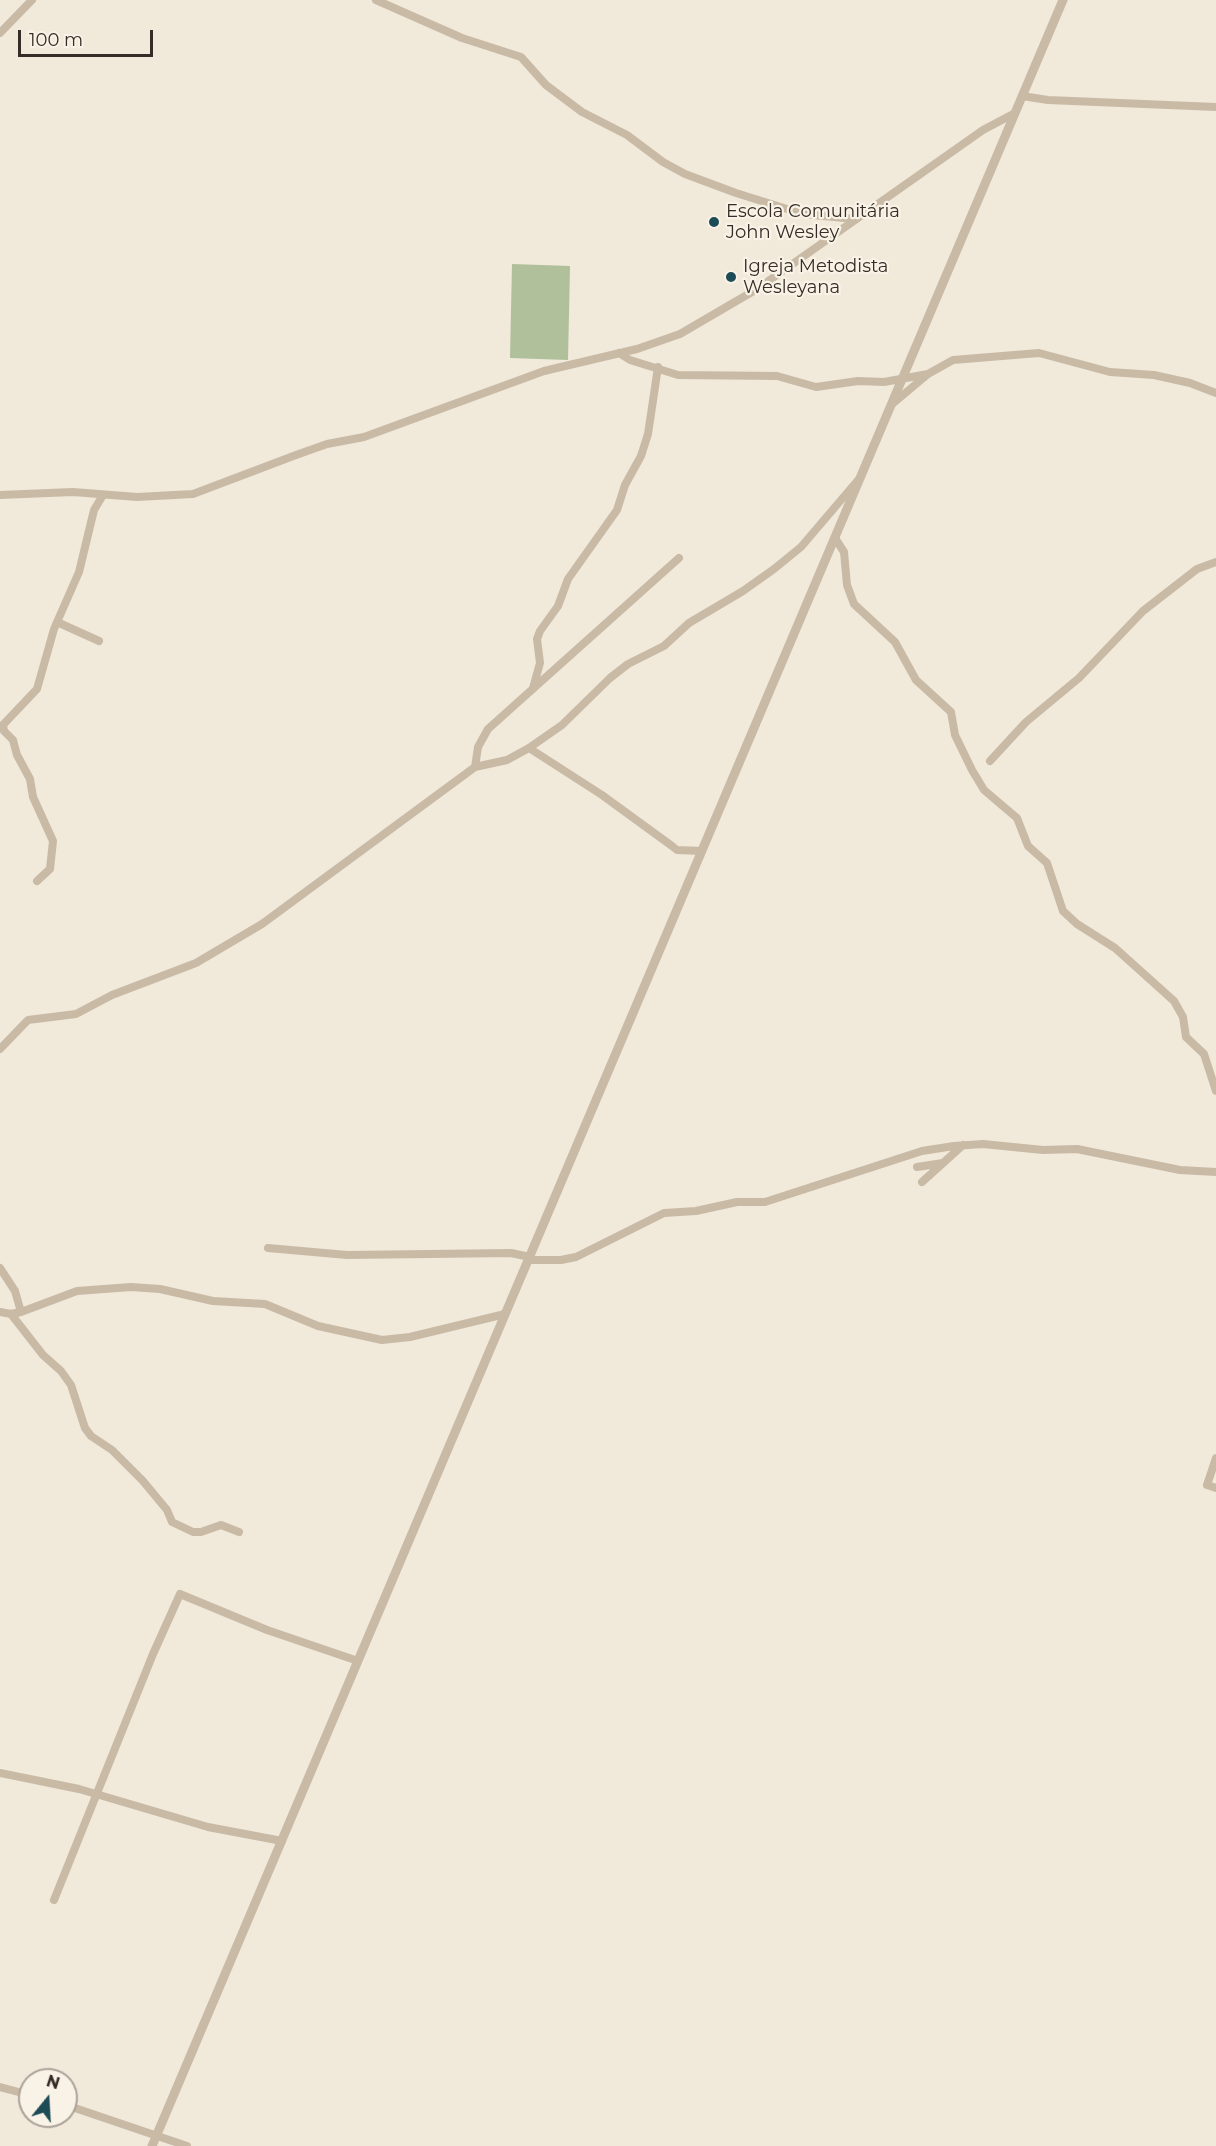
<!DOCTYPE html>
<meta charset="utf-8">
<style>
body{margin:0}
#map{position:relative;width:1216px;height:2146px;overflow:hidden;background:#f1e9da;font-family:Montserrat,sans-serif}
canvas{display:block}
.north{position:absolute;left:18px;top:2068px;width:60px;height:60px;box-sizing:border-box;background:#f9f2e6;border:2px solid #aba39a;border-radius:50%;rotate:18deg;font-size:16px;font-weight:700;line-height:24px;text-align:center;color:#352d27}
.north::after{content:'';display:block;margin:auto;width:21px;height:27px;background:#1d4c56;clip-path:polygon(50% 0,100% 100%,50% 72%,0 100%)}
.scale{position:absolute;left:18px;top:30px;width:135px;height:27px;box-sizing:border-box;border:3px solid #352d27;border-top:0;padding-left:8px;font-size:18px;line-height:21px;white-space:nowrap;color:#352d27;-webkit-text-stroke:4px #f9f2e6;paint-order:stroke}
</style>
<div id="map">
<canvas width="1216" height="2146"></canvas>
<div class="north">N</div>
<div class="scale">100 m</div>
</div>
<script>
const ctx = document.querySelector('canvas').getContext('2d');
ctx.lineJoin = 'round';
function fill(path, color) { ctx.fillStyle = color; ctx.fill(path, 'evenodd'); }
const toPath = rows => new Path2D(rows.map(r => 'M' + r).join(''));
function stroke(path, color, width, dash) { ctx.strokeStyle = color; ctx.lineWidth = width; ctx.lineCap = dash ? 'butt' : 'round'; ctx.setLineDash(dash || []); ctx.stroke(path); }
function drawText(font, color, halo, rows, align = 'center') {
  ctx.font = font + ' Montserrat,sans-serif'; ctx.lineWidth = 4.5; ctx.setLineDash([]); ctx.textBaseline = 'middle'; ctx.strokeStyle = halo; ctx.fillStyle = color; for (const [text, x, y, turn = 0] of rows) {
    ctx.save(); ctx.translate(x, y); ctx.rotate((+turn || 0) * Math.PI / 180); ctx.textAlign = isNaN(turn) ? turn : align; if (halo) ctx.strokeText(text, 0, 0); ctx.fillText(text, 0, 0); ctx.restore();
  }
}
fill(toPath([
 [512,264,570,266,568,360,510,358]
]), '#afc09a');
stroke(toPath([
 [376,0,462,38,521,57,546,85,582,112,627,135,663,162,685,174,736,193,803,214,855,219],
 [0,33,32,0],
 [1022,96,1048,100,1216,107],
 [619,353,630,360,678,375,777,376,816,387,858,381,884,382,928,374],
 [891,405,928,374,953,360,1039,353,1110,372,1154,375,1190,383,1216,393],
 [0,495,73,492,137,497,193,494,296,455,327,444,364,437,544,371,637,349,680,334,757,289,983,130,1015,113],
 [835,538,844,552,847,585,854,604,895,642,916,680,951,712,955,735,972,770,984,790,1017,818,1028,846,1047,863,1063,911,1077,924,1115,948,1174,1001,1183,1017,1186,1037,1204,1054,1216,1091],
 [57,622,99,641],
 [533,688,540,663,537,639,540,631,558,606,568,579,617,510,625,485,641,456,648,434,658,367],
 [3,725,4,731,13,740,17,755,30,779,33,797,53,841,50,869,37,881],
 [0,728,37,689,54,629,79,572,94,510,103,495],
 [529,748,602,795,672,846,677,850,702,851],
 [990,761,1026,722,1079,678,1143,611,1197,569,1216,562],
 [475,767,478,747,488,729,679,558],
 [0,1049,28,1020,76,1014,112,995,196,963,262,924,475,767,507,760,529,748,562,725,610,678,628,664,664,646,689,623,743,591,774,569,801,547,859,479],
 [917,1167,943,1163],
 [922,1182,963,1145],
 [268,1248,347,1255,511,1253,530,1257],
 [529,1260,561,1260,576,1257,664,1213,696,1211,737,1202,765,1202,922,1151,954,1146,983,1144,1043,1150,1077,1149,1180,1170,1216,1172],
 [0,1268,15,1291,21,1312],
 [0,1312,11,1314,21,1312,77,1291,131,1287,160,1289,213,1301,265,1304,318,1326,382,1340,410,1337,505,1314],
 [11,1314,43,1355,61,1371,71,1385,85,1428,91,1436,112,1450,143,1481,167,1510,172,1522,193,1532,201,1532,221,1525,239,1532],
 [1216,1458,1207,1485,1216,1488],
 [0,1773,79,1789,208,1827,282,1841],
 [54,1900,153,1654,180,1594,267,1630,358,1661],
 [0,2087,30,2095],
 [66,2105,187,2146]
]), '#c9baa6', 8);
stroke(toPath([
 [152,2146,1063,0]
]), '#c9baa6', 9);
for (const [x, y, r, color] of [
 [714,222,6,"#1d4c56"],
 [731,277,6,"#1d4c56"]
]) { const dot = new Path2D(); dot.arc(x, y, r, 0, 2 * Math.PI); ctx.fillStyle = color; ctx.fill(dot); stroke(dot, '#f9f2e6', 2); }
drawText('18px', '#352d27', '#f9f2e6', [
 ["Escola Comunitária",726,212],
 ["John Wesley",726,233],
 ["Igreja Metodista",743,267],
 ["Wesleyana",743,288]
], 'left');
</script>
